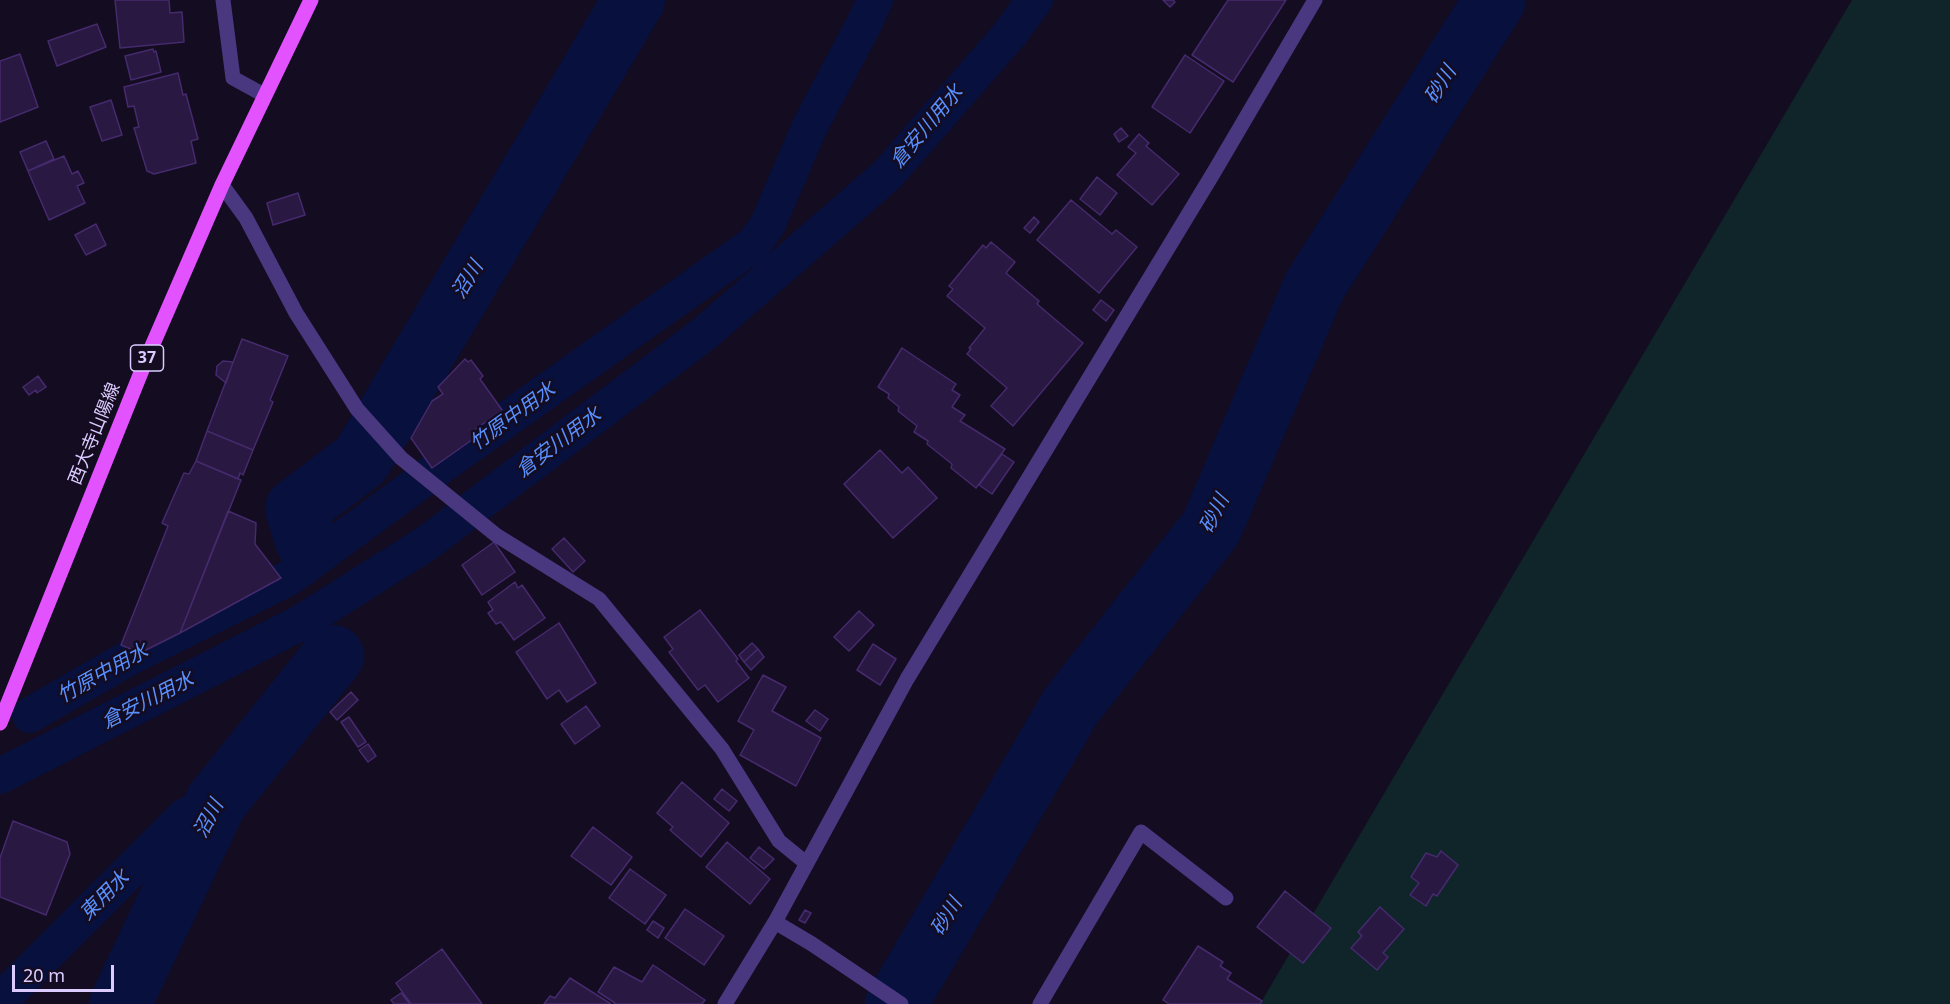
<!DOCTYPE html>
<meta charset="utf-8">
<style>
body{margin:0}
#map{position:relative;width:1950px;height:1004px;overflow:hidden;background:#140c20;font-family:"Noto Sans",sans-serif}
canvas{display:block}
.scale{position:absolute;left:12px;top:965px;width:102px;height:27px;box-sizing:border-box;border:3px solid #dccbff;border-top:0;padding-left:8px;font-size:18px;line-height:21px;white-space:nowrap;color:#dccbff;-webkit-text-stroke:4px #140c20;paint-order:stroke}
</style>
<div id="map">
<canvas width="1950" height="1004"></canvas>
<div class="scale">20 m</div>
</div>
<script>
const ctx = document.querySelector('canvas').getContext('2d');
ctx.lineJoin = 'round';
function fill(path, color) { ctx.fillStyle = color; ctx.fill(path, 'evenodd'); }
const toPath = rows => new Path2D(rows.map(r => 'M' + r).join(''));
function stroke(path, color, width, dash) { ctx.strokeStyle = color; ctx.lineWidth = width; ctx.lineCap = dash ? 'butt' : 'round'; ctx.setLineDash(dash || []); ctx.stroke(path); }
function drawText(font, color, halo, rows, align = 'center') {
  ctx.font = font + ' "Noto Sans","Noto Sans JP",sans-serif'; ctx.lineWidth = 5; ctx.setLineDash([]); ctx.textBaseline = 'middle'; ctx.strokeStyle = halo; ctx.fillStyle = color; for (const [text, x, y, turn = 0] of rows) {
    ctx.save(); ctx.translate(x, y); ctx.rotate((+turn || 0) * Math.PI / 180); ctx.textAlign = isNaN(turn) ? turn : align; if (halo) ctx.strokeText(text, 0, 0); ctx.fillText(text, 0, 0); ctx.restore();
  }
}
fill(toPath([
 [1852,0,1950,0,1950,1004,1260,1004]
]), '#0f252a');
stroke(toPath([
 [30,715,127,659,289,578,455,456,754,244,768,224,809,128,865,22,875,0],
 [0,776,302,622,427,543,705,333,887,175,1009,35,1035,0],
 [0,1001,185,816,216,802]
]), '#08103d', 36);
stroke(toPath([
 [306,541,296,509,361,460,634,0],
 [120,1004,216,802,333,656],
 [896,1004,1071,706,1211,528,1314,287,1495,0]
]), '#08103d', 62);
const building = toPath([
 [115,0,169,0,170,13,182,12,184,42,120,48,115,0],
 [1163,0,1173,0,1175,2,1170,7,1163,0],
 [1228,0,1286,0,1233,82,1192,55,1228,0],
 [97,24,106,47,57,66,48,41,97,24],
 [153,49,154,52,156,51,161,72,131,80,125,56,153,49],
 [20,54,38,107,0,122,0,61,20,54],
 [1185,55,1224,81,1190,133,1152,107,1185,55],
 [178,73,183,95,186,94,198,139,191,141,196,163,154,174,147,171,134,128,139,127,134,106,128,107,124,87,178,73],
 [111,100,122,135,102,141,90,107,111,100],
 [1121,128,1128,136,1119,142,1114,134,1121,128],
 [1139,134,1149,143,1146,146,1179,174,1152,205,1117,175,1136,153,1128,147,1139,134],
 [46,141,54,159,28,171,20,152,46,141],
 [64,156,72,174,78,171,84,183,77,186,85,203,49,220,28,171,64,156],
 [1097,177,1117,193,1100,215,1080,199,1097,177],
 [298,193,305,215,273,225,267,203,298,193],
 [1071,200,1112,234,1116,230,1137,247,1099,293,1037,240,1071,200],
 [1034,217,1039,222,1030,233,1024,228,1034,217],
 [96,224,106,245,86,255,75,235,96,224],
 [991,242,1015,262,1006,273,1039,301,1037,304,1083,343,1013,426,991,406,1007,388,967,354,971,349,969,348,985,328,947,296,953,289,949,286,983,245,986,248,991,242],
 [1101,300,1114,310,1106,321,1093,310,1101,300],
 [242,339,288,356,270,400,273,402,253,450,207,431,242,339],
 [902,348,956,384,952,390,960,395,952,407,965,415,960,421,1005,449,976,488,951,468,952,464,927,444,928,441,914,432,917,426,898,411,899,407,888,398,889,394,878,387,902,348],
 [465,359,468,362,471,360,483,376,480,379,502,410,473,431,476,437,432,468,411,438,432,401,443,394,438,387,465,359],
 [223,361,233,362,226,383,216,375,217,366,223,361],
 [38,376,46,387,37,393,36,390,29,395,23,387,38,376],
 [207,431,253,450,243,475,240,473,238,479,196,461,207,431],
 [880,450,902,473,908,467,937,498,893,538,844,484,880,450],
 [1002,454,1014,462,992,494,979,485,1002,454],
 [196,461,241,480,180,633,140,653,121,645,168,526,162,523,184,473,189,474,196,461],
 [228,511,256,523,255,544,281,578,180,633,228,511],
 [564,538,585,561,573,572,552,549,564,538],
 [494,542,515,572,482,595,462,565,494,542],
 [515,582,518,588,522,585,545,618,514,640,501,622,496,624,488,613,493,610,488,602,515,582],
 [700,610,738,659,736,661,749,678,718,702,705,685,698,690,669,652,673,649,664,637,700,610],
 [859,611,874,625,849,651,834,637,859,611],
 [559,623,596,683,567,702,559,690,547,699,516,652,559,623],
 [752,643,758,649,744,662,739,655,752,643],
 [873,644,896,659,880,685,857,670,873,644],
 [758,649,764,657,751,670,744,662,758,649],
 [763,675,786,687,772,711,821,738,796,786,740,755,754,730,738,721,763,675],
 [351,692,358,700,337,720,330,712,351,692],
 [586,706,600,726,575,744,561,724,586,706],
 [815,710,828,719,820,731,806,721,815,710],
 [349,717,366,742,358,747,341,722,349,717],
 [368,744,376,756,368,762,359,750,368,744],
 [682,782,729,823,701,857,670,830,673,827,657,813,682,782],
 [722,789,737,801,729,811,714,799,722,789],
 [13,821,67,842,70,854,46,915,0,897,0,858,13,821],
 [593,827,632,857,611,885,571,856,593,827],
 [727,842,770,879,750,904,706,867,727,842],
 [759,847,774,859,764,869,750,858,759,847],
 [1441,851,1458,865,1437,896,1433,894,1426,906,1410,895,1419,883,1411,877,1426,853,1437,857,1441,851],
 [630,869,666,895,645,924,609,898,630,869],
 [1285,891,1331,928,1303,963,1257,927,1285,891],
 [1380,907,1404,929,1383,953,1388,957,1377,970,1351,948,1362,936,1358,932,1380,907],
 [685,909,724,936,704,965,665,938,685,909],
 [805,910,811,913,805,923,799,920,805,910],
 [653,921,664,928,658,938,647,930,653,921],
 [1198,946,1223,962,1220,966,1231,973,1227,979,1262,1001,1260,1004,1169,1004,1163,1000,1198,946],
 [442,949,482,1004,411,1004,396,983,442,949],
 [653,965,705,1000,702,1004,614,1004,615,1003,598,992,614,967,642,982,653,965],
 [570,978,611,1004,544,1004,550,996,555,998,570,978],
 [401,993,410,1004,394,1004,391,1000,401,993]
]);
fill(building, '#291841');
stroke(building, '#452a6d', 1.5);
stroke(toPath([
 [223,0,233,78,264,95],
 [222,185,246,218,296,313,357,409,401,458,496,535,599,599,722,749,779,841,806,863],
 [775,922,812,944,901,1004],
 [725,1004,775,922,907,679,1214,172,1315,0],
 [1040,1004,1141,832,1226,898]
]), '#493780', 15);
stroke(toPath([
 [0,723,146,360,222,185,311,0]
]), '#e252ff', 15);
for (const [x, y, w] of [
 [147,358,33]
]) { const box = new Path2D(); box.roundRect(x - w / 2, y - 13, w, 26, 4.5); ctx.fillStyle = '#140c20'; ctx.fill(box); stroke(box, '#dccbff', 1.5); }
drawText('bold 16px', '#dccbff', null, [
 ["37",147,358]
]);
drawText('18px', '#dccbff', '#140c20', [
 ["西大寺山陽線",95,434,-68]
]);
drawText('italic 20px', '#5990ff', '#140c20', [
 ["砂川",1441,85,-58],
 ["倉安川用水",927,127,-50],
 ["沼川",468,280,-59],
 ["竹原中用水",513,417,-36],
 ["倉安川用水",559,443,-37],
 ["砂川",1215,514,-63],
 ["竹原中用水",103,674,-29],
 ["倉安川用水",148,701,-27],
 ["沼川",209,819,-62],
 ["東用水",105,896,-45],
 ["砂川",947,917,-59]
]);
</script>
